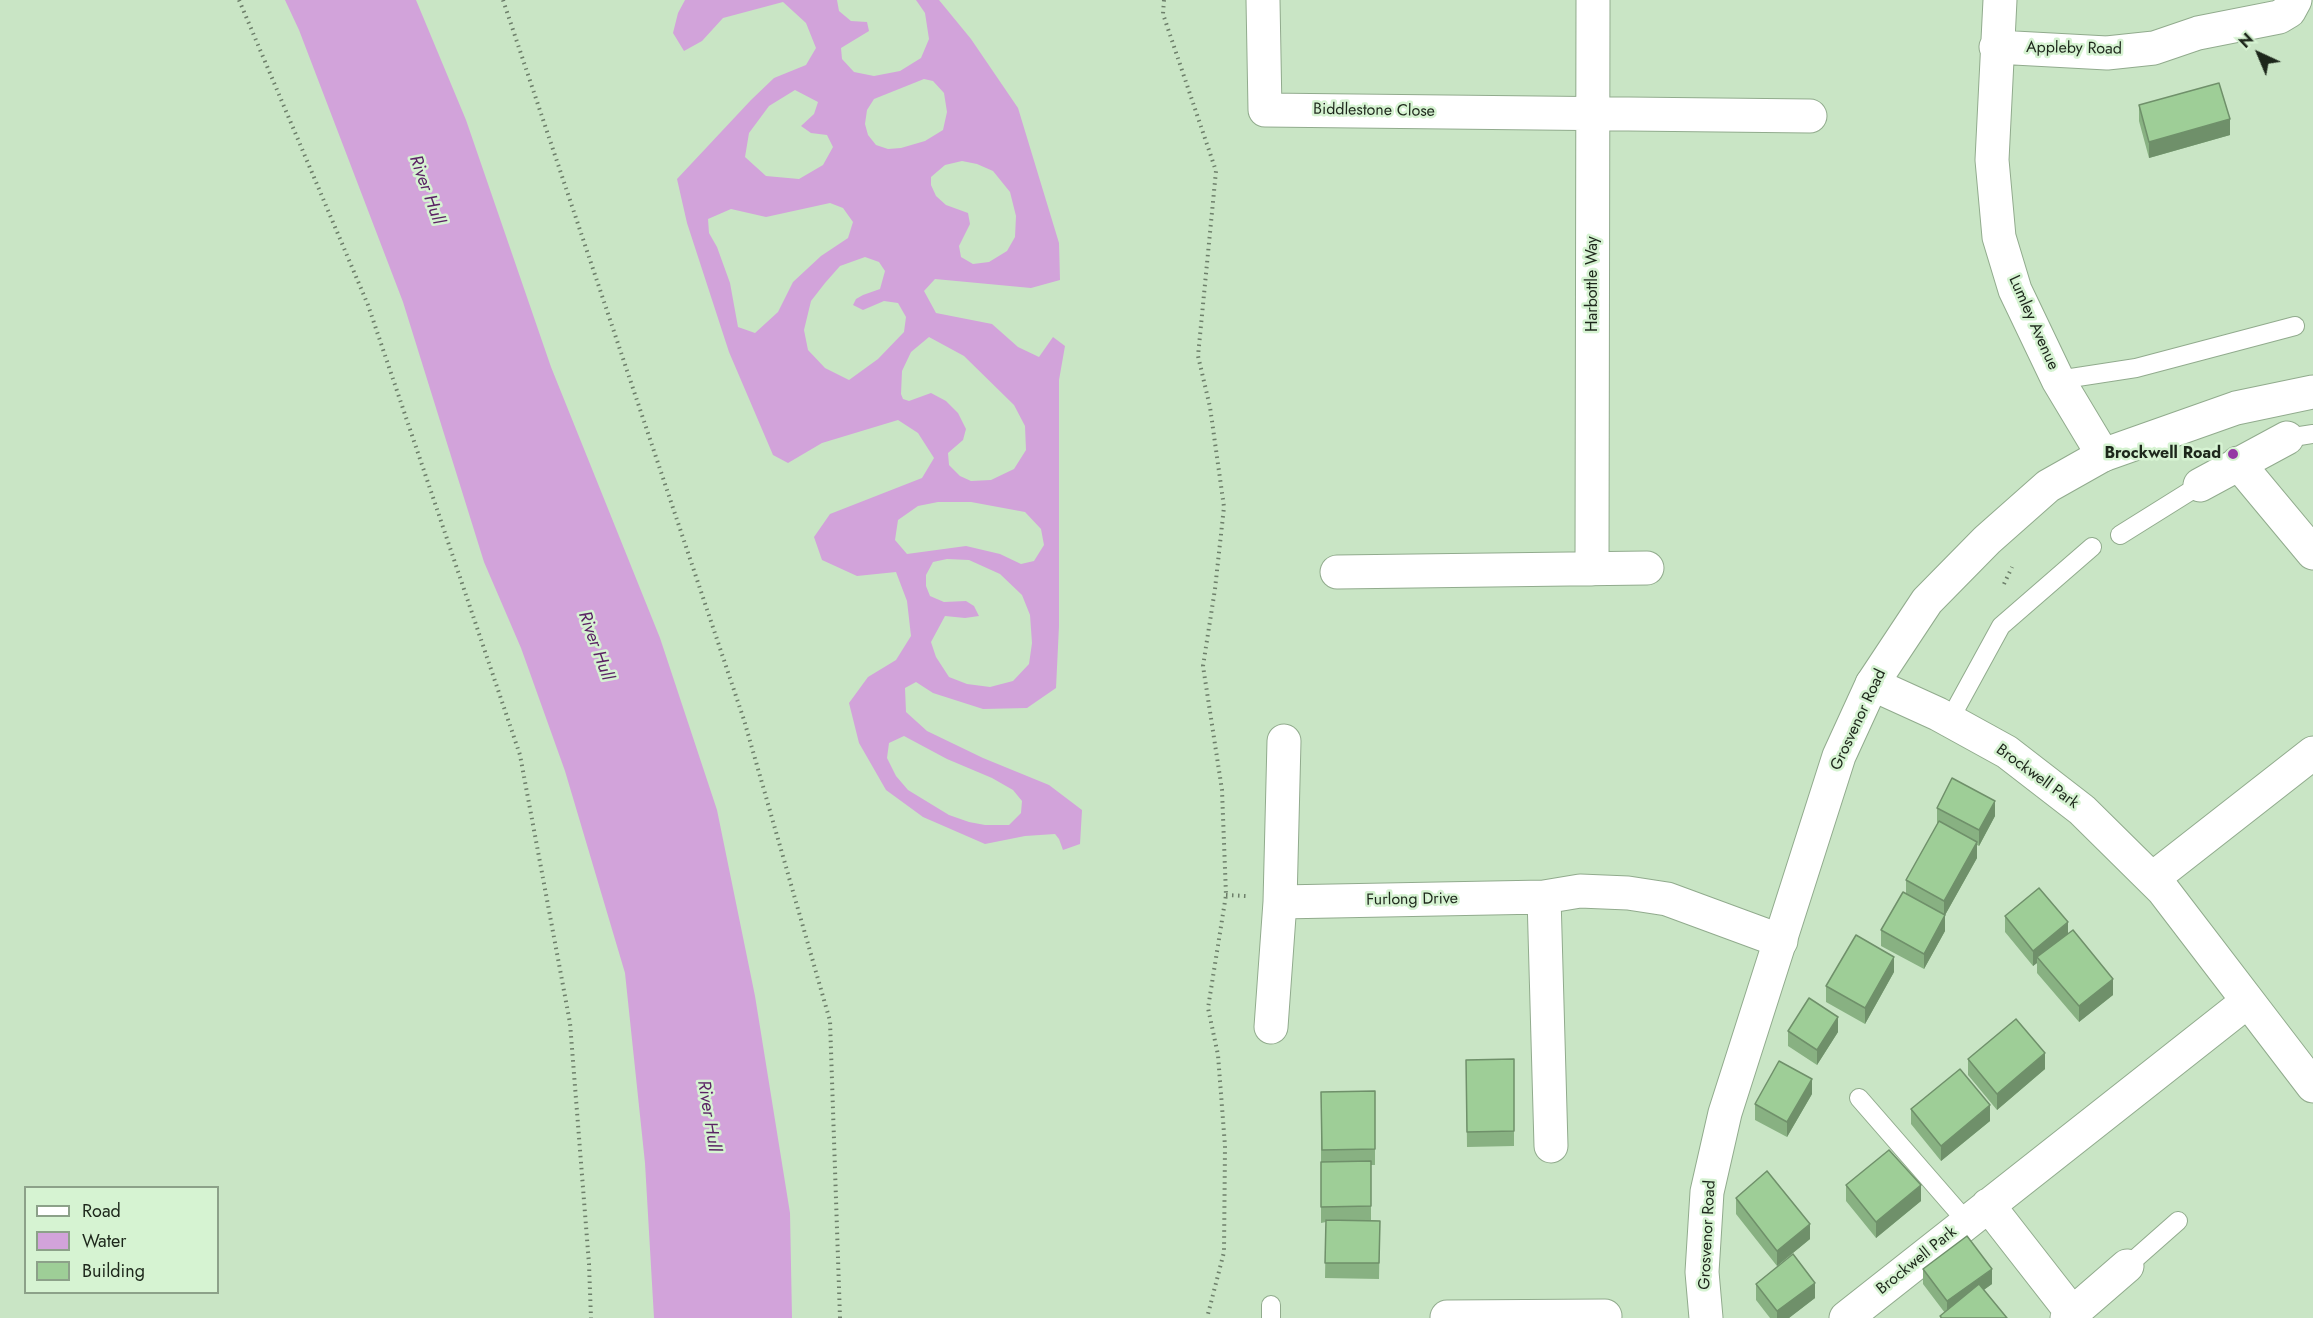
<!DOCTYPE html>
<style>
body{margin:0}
#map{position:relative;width:2313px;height:1318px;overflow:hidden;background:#c9e5c5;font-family:Jost,sans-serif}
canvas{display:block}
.legend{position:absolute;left:24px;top:1186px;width:195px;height:108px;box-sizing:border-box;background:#d6f3d2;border:2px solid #8ca189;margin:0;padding:8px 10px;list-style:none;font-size:18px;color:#1d271b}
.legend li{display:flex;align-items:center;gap:12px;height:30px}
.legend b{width:30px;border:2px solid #8ca189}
.north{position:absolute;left:2229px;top:24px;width:60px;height:60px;-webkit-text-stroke:4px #d6f3d2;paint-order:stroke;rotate:316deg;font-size:16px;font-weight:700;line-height:24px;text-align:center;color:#1d271b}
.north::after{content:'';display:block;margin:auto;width:21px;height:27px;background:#1d271b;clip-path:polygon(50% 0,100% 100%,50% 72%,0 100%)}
</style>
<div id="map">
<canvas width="2313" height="1318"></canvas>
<ul class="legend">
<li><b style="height:8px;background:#fff"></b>Road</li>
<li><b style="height:16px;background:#d2a3da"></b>Water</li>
<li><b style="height:16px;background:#9ece97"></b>Building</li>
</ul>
<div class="north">N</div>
</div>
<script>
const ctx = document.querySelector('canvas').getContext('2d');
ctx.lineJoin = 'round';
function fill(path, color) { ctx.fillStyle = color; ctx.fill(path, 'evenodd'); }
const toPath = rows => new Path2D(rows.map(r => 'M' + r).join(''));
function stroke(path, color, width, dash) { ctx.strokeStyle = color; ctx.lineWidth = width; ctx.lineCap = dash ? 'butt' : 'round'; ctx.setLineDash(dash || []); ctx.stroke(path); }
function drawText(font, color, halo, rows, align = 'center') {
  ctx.font = font + ' Jost,sans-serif'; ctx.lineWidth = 5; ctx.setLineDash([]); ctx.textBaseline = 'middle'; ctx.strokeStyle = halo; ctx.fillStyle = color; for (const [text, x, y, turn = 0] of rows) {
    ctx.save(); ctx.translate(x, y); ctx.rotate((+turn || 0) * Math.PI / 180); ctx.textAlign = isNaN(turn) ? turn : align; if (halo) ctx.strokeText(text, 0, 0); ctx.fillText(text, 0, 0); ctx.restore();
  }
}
fill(toPath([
 [285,0,416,0,466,120,551,367,660,638,717,810,755,996,790,1213,792,1318,654,1318,645,1163,625,973,565,771,521,648,484,562,403,302,299,30],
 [685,0,837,0,839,11,851,21,867,22,869,31,841,48,842,59,854,72,874,76,900,71,921,58,929,39,925,13,916,0,939,0,971,39,1018,108,1059,243,1060,280,1031,288,935,279,924,291,936,313,992,324,1018,347,1039,357,1053,337,1065,346,1059,380,1059,626,1056,688,1027,708,983,709,933,693,916,682,905,688,906,712,927,731,983,758,1049,785,1082,810,1080,844,1063,850,1059,839,1055,834,1025,836,985,844,923,817,886,790,859,743,849,703,868,677,896,660,911,636,907,601,896,572,857,576,822,560,814,537,830,514,922,478,934,458,918,433,898,420,822,443,788,463,773,455,729,352,687,223,677,179,751,100,774,78,806,65,816,48,806,23,783,2,723,18,702,41,684,51,673,33,678,13],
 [924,79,933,81,944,93,947,112,943,130,925,141,901,148,888,149,876,145,868,135,865,124,867,110,874,99],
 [795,90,818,102,814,114,801,126,811,133,827,135,833,147,823,165,799,179,766,176,745,157,749,133,769,106],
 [962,161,977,164,993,171,1010,192,1016,216,1015,237,1007,251,989,262,973,264,961,257,959,246,970,224,968,213,946,205,936,196,931,185,931,177,945,165],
 [830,203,843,208,853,222,848,238,821,256,793,282,778,312,755,333,738,327,730,283,717,247,709,233,708,219,731,209,766,217],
 [865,257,879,262,885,271,880,289,863,295,856,299,853,305,863,310,884,301,898,303,906,317,904,332,878,359,849,380,825,368,808,350,804,330,811,301,825,283,840,266],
 [929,337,964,356,1014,405,1025,426,1026,450,1014,469,991,480,971,481,960,476,949,465,948,453,963,440,966,429,958,413,946,401,931,393,909,401,903,399,901,394,902,371,911,352],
 [938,502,971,502,1025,512,1041,529,1044,545,1034,561,1021,564,1000,554,966,546,907,554,895,540,898,520,918,506],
 [947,559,969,560,1000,574,1022,595,1030,615,1032,643,1029,664,1013,681,990,687,967,684,949,677,936,657,931,642,945,616,965,618,979,616,974,606,966,601,944,602,930,596,926,586,926,575,933,562],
 [904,736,947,759,992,778,1013,790,1022,801,1021,813,1009,825,985,825,969,822,949,815,908,790,896,776,887,758,889,743]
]), '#d2a3da');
const lane = toPath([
 [2058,380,2136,368,2295,326],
 [2287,438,2313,434],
 [2120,535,2200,485],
 [1949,721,2001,626,2092,547],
 [1859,1098,1967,1222],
 [2127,1266,2178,1221],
 [1271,1305,1271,1318]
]);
const street = toPath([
 [1263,0,1265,110,1810,116],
 [2000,0,1992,160,1999,237,2015,290,2058,380,2103,455],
 [1996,47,2107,53,2154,48,2198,33,2279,17,2289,11,2295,0],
 [2238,463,2313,553],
 [2200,485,2287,438],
 [1592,569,1593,0],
 [1337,572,1647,568],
 [1872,684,1938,714,2007,752,2082,810,2163,890,2313,1086],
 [2152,879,2313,753],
 [1544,897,1551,1146],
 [1280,902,1544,897,1580,891,1628,893,1667,899,1781,941],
 [1271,1027,1280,902,1284,741],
 [1988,1205,2073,1314],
 [1447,1317,1605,1316],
 [1846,1318,2248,1001],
 [2067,1318,2127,1266]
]);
const secondary = toPath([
 [1706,1318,1702,1272,1707,1192,1725,1113,1839,756,1872,684,1927,601,1987,540,2048,486,2103,455,2236,408,2313,392]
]);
stroke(lane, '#91ab8d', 20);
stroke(street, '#91ab8d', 35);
stroke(secondary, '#91ab8d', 35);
stroke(toPath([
 [239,0,368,305,520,755,570,1023,589,1264,591,1318],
 [503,0,744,720,830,1021,840,1318],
 [1164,0,1163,14,1216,171,1198,356,1210,407,1224,507,1215,589,1203,666,1222,790,1226,895,1208,1008,1218,1055,1225,1146,1224,1252,1207,1318],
 [2004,584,2012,567],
 [1226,895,1246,896]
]), '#6d7f6a', 4, [1.5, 4.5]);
stroke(lane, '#fff', 18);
stroke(street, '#fff', 33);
stroke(secondary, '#fff', 33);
fill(toPath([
 [2139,105,2230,135,2149,158,2139,121],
 [1937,808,1995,816,1979,846,1977,845,1977,858,1945,915,1945,931,1924,969,1881,946,1881,930,1906,894,1906,880,1938,824,1937,823],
 [2005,916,2068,933,2113,995,2079,1022,2037,973,2037,963,2033,966,2005,932],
 [1894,972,1865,1024,1826,1002,1826,986],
 [1788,1031,1838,1032,1817,1065,1788,1046],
 [1514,1059,1514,1146,1467,1147,1466,1060],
 [1968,1059,2045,1069,1997,1110,1968,1075],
 [1375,1091,1375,1165,1371,1165,1371,1220,1380,1221,1379,1279,1325,1278,1326,1222,1321,1223,1321,1092],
 [1812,1094,1787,1137,1755,1120,1755,1104],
 [1911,1109,1990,1121,1941,1161,1911,1124],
 [1846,1185,1921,1201,1876,1238,1846,1201],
 [1736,1198,1810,1239,1777,1266,1736,1214],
 [1923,1269,1992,1284,1983,1290,2007,1318,1940,1318,1940,1316,1945,1313,1923,1284],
 [1756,1284,1815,1298,1789,1318,1770,1318,1756,1300]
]), '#88b182');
fill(toPath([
 [2230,119,2230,135,2149,158,2149,142],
 [1995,801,1995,816,1979,846,1979,830],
 [1977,842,1977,858,1944,917,1944,901],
 [1945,915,1945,931,1924,969,1924,954],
 [2068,922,2068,938,2037,957,2037,963,2033,966,2033,951],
 [1894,957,1894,972,1865,1024,1865,1008],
 [2113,979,2113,995,2079,1022,2079,1006],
 [1838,1017,1838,1032,1817,1065,1817,1050],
 [2045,1053,2045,1069,1997,1110,1997,1094],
 [1812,1079,1812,1094,1787,1137,1787,1122],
 [1990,1105,1990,1121,1941,1161,1941,1146],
 [1921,1185,1921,1201,1876,1238,1876,1222],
 [1810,1224,1810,1239,1777,1266,1777,1251],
 [1992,1269,1992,1284,1947,1317,1947,1301],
 [1815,1283,1815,1298,1789,1318,1777,1318,1777,1311]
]), '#6f906a');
const building = toPath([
 [2219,83,2230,119,2149,142,2139,105,2219,83],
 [1952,778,1995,801,1979,830,1937,808,1952,778],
 [1939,821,1977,842,1944,901,1906,880,1939,821],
 [2039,888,2068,922,2033,951,2005,916,2039,888],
 [1903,892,1945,915,1924,954,1881,930,1903,892],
 [2073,930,2113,979,2079,1006,2037,957,2073,930],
 [1856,935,1894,957,1865,1008,1826,986,1856,935],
 [1809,998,1838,1017,1817,1050,1788,1031,1809,998],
 [2016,1019,2045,1053,1997,1094,1968,1059,2016,1019],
 [1514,1059,1514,1131,1467,1132,1466,1060,1514,1059],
 [1779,1061,1812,1079,1787,1122,1755,1104,1779,1061],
 [1960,1069,1990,1105,1941,1146,1911,1109,1960,1069],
 [1375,1091,1375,1149,1322,1150,1321,1092,1375,1091],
 [1889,1150,1921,1185,1876,1222,1846,1185,1889,1150],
 [1371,1161,1371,1206,1321,1207,1321,1162,1371,1161],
 [1767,1171,1810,1224,1777,1251,1736,1198,1767,1171],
 [1326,1220,1380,1221,1379,1263,1325,1263,1326,1220],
 [1967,1236,1992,1269,1947,1301,1923,1269,1967,1236],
 [1793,1254,1815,1283,1777,1311,1756,1284,1793,1254],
 [1979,1284,2007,1318,1942,1318,1940,1316,1979,1284]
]);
fill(building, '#9ece97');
stroke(building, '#6f906a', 1.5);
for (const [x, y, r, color] of [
 [2233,454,6,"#9539a4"]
]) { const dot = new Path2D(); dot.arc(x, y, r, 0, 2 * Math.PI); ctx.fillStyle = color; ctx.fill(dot); stroke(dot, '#d6f3d2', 2); }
drawText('16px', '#1d271b', '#d6f3d2', [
 ["Appleby Road",2074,49,1],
 ["Biddlestone Close",1374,111,1],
 ["Harbottle Way",1593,284,-90],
 ["Lumley Avenue",2033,323,66],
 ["Grosvenor Road",1859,720,-65],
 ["Brockwell Park",2037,777,36],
 ["Furlong Drive",1412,900,-1],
 ["Grosvenor Road",1708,1235,-87],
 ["Brockwell Park",1917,1261,-39]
]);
drawText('bold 16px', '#1d271b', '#d6f3d2', [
 ["Brockwell Road",2221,454]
], 'right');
drawText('italic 18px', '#5b2364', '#d6f3d2', [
 ["River Hull",426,190,70],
 ["River Hull",595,646,70],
 ["River Hull",708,1116,81]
]);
</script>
